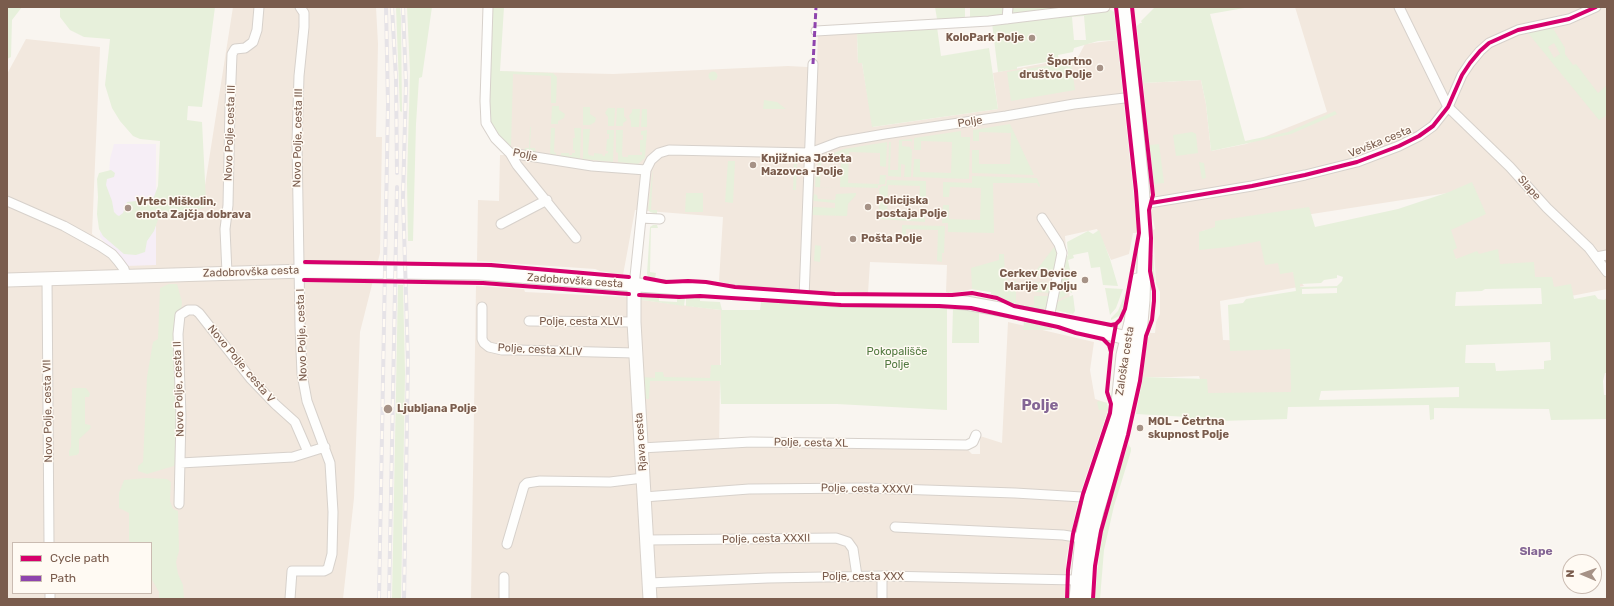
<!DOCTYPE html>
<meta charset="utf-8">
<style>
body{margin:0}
#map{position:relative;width:1614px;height:606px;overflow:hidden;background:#f9f5f0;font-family:Rubik,sans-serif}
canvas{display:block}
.frame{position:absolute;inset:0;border:8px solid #7a5c4d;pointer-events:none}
.legend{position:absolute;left:12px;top:542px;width:140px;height:52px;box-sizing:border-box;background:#fffaf3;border:1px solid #cabbb1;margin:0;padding:5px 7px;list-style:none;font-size:12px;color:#7a5c4d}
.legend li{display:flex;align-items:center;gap:8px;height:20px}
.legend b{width:20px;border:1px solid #cabbb1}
.north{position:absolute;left:1562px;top:554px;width:40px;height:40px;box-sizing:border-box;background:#fffaf3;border:1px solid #cabbb1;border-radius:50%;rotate:272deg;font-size:11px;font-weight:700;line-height:16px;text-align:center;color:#7a5c4d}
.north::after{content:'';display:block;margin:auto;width:14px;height:18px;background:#a69286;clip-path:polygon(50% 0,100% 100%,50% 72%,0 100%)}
</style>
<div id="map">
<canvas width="1614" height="606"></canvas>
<div class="frame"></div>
<ul class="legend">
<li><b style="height:5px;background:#d6006c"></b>Cycle path</li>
<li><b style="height:5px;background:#8e44ad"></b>Path</li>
</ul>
<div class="north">N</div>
</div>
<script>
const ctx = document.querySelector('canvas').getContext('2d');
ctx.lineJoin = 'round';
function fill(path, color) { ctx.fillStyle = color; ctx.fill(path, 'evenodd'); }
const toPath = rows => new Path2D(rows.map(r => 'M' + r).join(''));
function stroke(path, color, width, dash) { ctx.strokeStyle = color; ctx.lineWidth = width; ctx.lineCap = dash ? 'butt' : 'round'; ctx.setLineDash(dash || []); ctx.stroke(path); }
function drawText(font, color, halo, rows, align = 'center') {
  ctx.font = font + ' Rubik,sans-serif'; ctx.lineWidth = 3; ctx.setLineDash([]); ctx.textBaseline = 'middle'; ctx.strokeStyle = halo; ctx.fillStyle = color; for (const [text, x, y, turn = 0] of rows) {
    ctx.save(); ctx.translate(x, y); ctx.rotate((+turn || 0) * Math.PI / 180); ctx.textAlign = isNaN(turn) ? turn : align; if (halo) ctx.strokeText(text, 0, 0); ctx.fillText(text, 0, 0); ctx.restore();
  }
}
fill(toPath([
 [233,7,376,7,378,44,376,137,382,137,380,253,360,332,354,498,343,599,7,599,7,74,26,39,100,47,92,234,127,263,136,218,203,198],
 [13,543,151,543,151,593,13,593],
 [1295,7,1607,7,1607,289,1566,297,1451,257,1446,227,1454,192,1202,231,1205,246,1267,240,1304,286,1220,301,1223,340,1302,342,1300,400,1205,397,1199,376,1171,377,1143,377,1142,371,1148,338,1150,333,1155,333,1156,322,1160,314,1160,292,1156,284,1153,230,1155,229,1151,210,1153,209,1155,196,1143,83,1201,80,1206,104,1211,151,1246,144,1327,112],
 [818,32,857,32,858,63,862,63,873,127,998,109,993,73,1078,57,1085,44,1117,40,1137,227,1137,233,1133,233,1129,254,1111,260,1097,229,1065,236,1071,314,1048,306,1044,310,1038,310,1016,305,991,294,991,292,972,289,950,294,946,292,947,265,870,262,868,293,796,290,730,285,719,281,723,217,635,210,623,275,600,271,595,269,477,261,478,200,499,201,500,155,509,155,488,71,613,74,788,66,807,67,817,64],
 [476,286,524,289,525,292,627,297,638,302,642,300,721,310,719,447,745,445,967,449,972,454,980,454,980,436,1002,443,1008,322,1094,342,1090,370,1095,399,1107,403,1108,410,1078,500,1066,559,1065,599,471,599]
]), '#f2e8de');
fill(toPath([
 [114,144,156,144,156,265,126,266,100,237,100,178,109,175,110,159]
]), '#f6eef6');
fill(toPath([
 [7,7,22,7,12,20,11,57,7,59],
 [60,7,215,7,202,107,188,106,187,120,202,122,206,201,204,208,160,214,154,231,147,241,145,252,136,255,124,254,103,236,99,229,97,214,98,197,97,179,99,173,111,170,115,173,114,177,107,179,106,185,112,201,114,212,117,215,119,216,123,213,127,202,136,201,144,205,152,202,158,186,160,141,140,139,133,136,120,121,112,108,105,85,110,39,84,37,70,30,60,17],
 [396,7,400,7,401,18,402,112,400,111],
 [407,7,432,7,422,77,419,78,416,124,413,241,408,241,407,182,410,72],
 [490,7,504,7,500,71,553,73,557,77,556,103,551,103,551,76,513,74,511,147,516,148,515,151,501,142,489,122],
 [935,7,965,7,965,18,937,19],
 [970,7,1005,7,1005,18,970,19],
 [1010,7,1086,7,1013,17],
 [1155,7,1250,7,1210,14,1245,141,1288,132,1335,111,1337,114,1291,134,1211,151,1206,104,1201,80,1143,83,1137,26,1140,23,1142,23,1141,21],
 [1111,10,1114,12,1117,40,1098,41,1074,48,1073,52,1058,55,1059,60,1017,67,1017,69,998,72,992,23],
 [1084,16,1086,40,1074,40,1072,17],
 [937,27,941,56,989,48,998,109,872,127,862,63,858,63,857,32],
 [1549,28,1554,30,1565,48,1565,54,1573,65,1576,64,1598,93,1607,85,1607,115,1599,120,1528,33,1532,30],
 [1554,43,1560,54,1554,58,1548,47],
 [1134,32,1150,184,1148,184,1133,34],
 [1071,62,1075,90,1011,101,1007,72],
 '708.5 76a4.5 4.5 0 1 1 9 0a4.5 4.5 0 1 1-9 0Z',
 [764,100,777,102,786,109,763,109],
 [552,106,559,106,559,110,565,114,564,118,558,121,558,124,551,124],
 [583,107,590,107,590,114,596,118,595,122,590,125,583,125],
 [608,108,615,108,614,126,608,126,608,117,605,113],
 [617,108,624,108,624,116,627,120,623,123,623,126,616,126],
 [632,109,640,109,639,127,631,127,631,121,629,116,632,112],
 [642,109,647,109,647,127,641,127],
 [1010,124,1034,175,972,173,972,150,979,150,979,164,1010,164,1011,133,979,132,979,141,973,141,973,130],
 [530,127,531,127,530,148,535,148,536,153,524,151,525,148,529,148],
 [551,128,555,128,554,152,556,153,556,155,561,155,561,153,569,153,569,155,572,155,572,153,575,153,575,150,573,150,573,138,575,138,574,128,581,128,580,159,550,155],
 [583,129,590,129,588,153,589,155,594,156,594,153,602,154,603,156,605,156,605,154,608,153,608,151,606,151,607,139,609,139,609,134,607,134,607,130,614,130,613,162,583,159],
 [616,130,623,130,622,155,623,157,628,157,628,155,642,155,642,152,640,152,640,140,643,140,643,135,641,135,641,131,647,130,645,158,638,164,618,162,618,153,616,152],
 [961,131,961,137,970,137,970,140,969,179,913,177,914,159,920,159,920,172,951,173,952,142,921,141,921,150,914,150,914,138],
 [1192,132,1196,134,1198,153,1176,156,1173,135],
 [912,139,912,143,911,141,902,141,902,146,911,147,912,145,910,149,912,149,911,177,904,177,905,165,901,164,901,177,888,176,889,142,891,142,890,170,898,170,899,140],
 [887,142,886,167,880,166,880,153,849,152,848,183,879,184,880,175,886,175,885,184,878,185,878,188,840,187,841,161,835,161,834,153,844,149],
 [1159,144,1164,183,1154,184,1150,145],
 [823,157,827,158,826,160,821,160,820,187,838,188,815,187,816,168,820,160],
 [728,161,735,161,733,203,725,202],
 [1199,162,1204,163,1206,178,1202,179],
 [794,163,797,164,796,190,793,190],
 [653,168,651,210,657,210,657,214,650,212,648,209],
 [972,176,1037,178,1040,186,1039,187,1037,183,993,183,994,233,948,232,948,223,942,223,943,205,949,205,949,219,980,220,981,188,950,187,949,197,943,197,943,182,972,183],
 [887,180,926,181,926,200,919,200,920,186,888,185,887,217,919,218,919,208,925,209,925,222,879,219,879,189,882,186,886,186],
 [1472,182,1486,214,1451,230,1457,248,1453,250,1456,259,1477,251,1479,254,1498,249,1500,264,1534,262,1535,277,1552,277,1554,287,1571,284,1574,299,1595,295,1598,299,1604,300,1607,298,1606,334,1607,373,1605,373,1603,381,1604,395,1607,395,1607,419,1551,420,1549,409,1434,408,1434,419,1430,420,1429,405,1288,407,1287,419,1188,422,1187,417,1136,414,1143,377,1207,379,1208,393,1291,392,1290,349,1230,351,1228,305,1243,303,1246,299,1296,291,1293,272,1280,274,1278,263,1265,265,1260,241,1229,247,1199,250,1199,232,1215,227,1215,221,1309,207,1315,227,1398,209,1449,192],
 [1337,275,1343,277,1342,281,1337,286,1300,287,1300,284,1321,283,1324,280,1337,278],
 [1337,288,1337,293,1302,294,1302,289],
 [1541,288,1542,304,1455,306,1456,292,1482,291,1485,289],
 [1550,342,1551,360,1544,361,1544,369,1496,371,1495,363,1465,363,1466,345],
 [1459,387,1459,397,1319,400,1321,391],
 [686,193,703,193,703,212,685,212],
 [856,193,856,195,848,204,847,216,812,215,811,211,814,207,835,208,835,203,814,201,812,199,814,194,817,195,818,199,835,200,836,194],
 [653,225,657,225,658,228,651,228,650,272,656,273,655,279,649,278,647,274,650,227],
 [902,225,945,226,944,253,942,253,942,262,937,261,938,230,906,229,906,239,902,239],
 [1099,230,1110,259,1118,286,1103,285,1100,267,1091,268,1088,252,1073,255,1074,258,1068,260,1070,270,1062,272,1065,259,1068,255,1067,242,1088,231,1093,234],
 [815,245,821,246,820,262,814,261],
 [1055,246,1058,254,1055,275,1034,276,1035,272],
 [999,254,1004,254,1005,277,1007,277,1007,281,1016,281,1016,305,991,294,991,292,972,289,971,268,999,260],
 [1150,255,1153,255,1155,281,1153,281],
 [1068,273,1070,286,1071,286,1072,293,1059,286,1061,274],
 [481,278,624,290,626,292,479,280],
 [1035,282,1049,283,1051,285,1051,293,1035,292],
 [169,284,177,284,182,302,181,311,176,317,174,341,177,459,174,466,147,474,138,471,138,466,143,462,147,377,153,342,158,339,160,288],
 [398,285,403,285,405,373,403,494,401,599,392,599],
 [1059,287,1068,294,1056,301],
 [1105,288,1123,289,1116,308,1110,315],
 [1126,291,1122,312,1119,316,1111,320,1111,318,1118,311],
 [1073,295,1075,311,1073,314,1054,310,1055,303],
 [644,296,659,297,659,301,677,302,677,299,685,298,684,306,642,300,638,303,641,297],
 [1034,296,1050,296,1048,306,1041,310,1021,306,1020,305,1034,305],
 [700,297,700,301,720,302,722,310,760,310,761,302,834,306,947,307,947,410,837,404,721,404,720,381,650,381,649,399,644,399,643,377,655,378,655,372,663,372,664,377,710,378,711,365,721,365,721,310,686,306,686,298],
 [953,308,979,311,979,343,952,343],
 [1024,321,1052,327,1052,330,1023,330],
 [72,388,86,388,89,392,90,394,89,397,85,397,85,424,90,425,91,427,89,430,79,439,79,453,77,455,69,456,69,451,71,447],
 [1099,401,1107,403,1108,410,1099,410,1097,402],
 [1128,444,1131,448,1131,451,1114,506,1104,550,1100,599,1095,599,1098,566,1103,530,1110,504],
 [146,478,167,479,171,482,170,501,173,509,178,511,179,551,176,562,178,574,183,585,184,599,159,599,159,592,151,578,151,543,131,543,129,541,129,513,119,508,119,493,124,480]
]), '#e7f0db');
const street = toPath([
 [488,7,485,101,486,123,495,138,510,153,517,165,576,238],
 [1399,7,1448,107,1510,167,1547,208,1589,248,1607,272],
 [1007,19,1008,7],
 [816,31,989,21,1105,7],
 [510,153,592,166,646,170],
 [7,201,64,226,100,246,112,254,118,261,124,269,126,276],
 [1143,204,1252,186,1305,175,1357,162,1399,146,1419,136,1433,126,1448,107,1462,75,1470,63,1480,51,1489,43,1518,30,1569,19,1596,7],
 [641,218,660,219],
 [1042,218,1059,244,1062,253,1049,318],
 [501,224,547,200],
 [1596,257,1607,255],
 [227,273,225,229,228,205,230,106,232,54,235,49,245,48,253,42,257,30,259,7],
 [47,278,49,543],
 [634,286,646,170,651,160,659,153,669,150,810,153,839,142,885,134,1006,116,1074,104,1133,97],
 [804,298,813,64],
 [482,307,482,339,484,343,489,347,502,350,517,350,635,353],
 [529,321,634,322],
 [641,448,751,442,967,445,973,442,976,435],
 [180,463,293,457,325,447],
 [644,497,749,489,866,488,1015,493,1082,497,1090,500],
 [179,504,181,416,178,334,180,315,188,310,195,310,199,313,251,379,275,404,295,422,308,452],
 [895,527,1063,535,1082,538],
 [646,540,836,538,848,542,853,549,857,576],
 [507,544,524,486,527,483,540,481,610,482,643,478],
 [649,583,768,578,882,576,1076,580],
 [50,593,50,599],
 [290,599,292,571,324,571,328,569,332,554,333,512,330,463,307,401,302,374,300,326,297,142,299,76,304,27,304,13,300,7],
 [504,599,504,577],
 [882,599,882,576]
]);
const secondary = toPath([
 [7,280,305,271,479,273,839,300,940,301,966,303,1049,318,1138,341],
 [634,286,634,322,650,599],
 [1076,599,1082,538,1090,500,1118,404,1123,355,1131,322,1137,280],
 [1085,599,1088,560,1091,537,1097,511,1120,438,1127,409,1141,323,1143,300,1145,233,1142,184,1124,7]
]);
stroke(street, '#d7d1cb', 11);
stroke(secondary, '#d9d2cb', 15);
stroke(street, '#fefefd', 9);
stroke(secondary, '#fefefd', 13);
const rail = toPath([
 [392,7,396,79,397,173],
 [403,7,406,84,403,197,408,361,404,599],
 [379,599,388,104,386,7],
 [389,599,397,187]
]);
stroke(rail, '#e6e3e7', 4);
stroke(rail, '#fffaf3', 2.5, [8]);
stroke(toPath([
 [813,64,816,7]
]), '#8e44ad', 3, [6, 3]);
stroke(toPath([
 [1151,203,1252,186,1305,175,1357,162,1399,146,1419,136,1433,126,1448,107,1462,75,1470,63,1480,51,1489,43,1518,30,1569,19,1596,7],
 [305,262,491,265,629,277],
 [645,278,666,282,688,281,706,282,735,287,835,294,952,295,972,293,997,298,1014,306,1111,325,1116,324],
 [304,280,483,283,629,294],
 [639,295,679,297,700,296,841,305,939,306,971,308,1058,327,1076,333,1103,339,1109,345,1111,352],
 [1067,599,1068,570,1073,534,1083,494,1110,413,1111,404,1107,392,1111,352,1116,324,1120,320,1125,309,1139,233,1136,191,1116,7],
 [1093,599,1095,566,1101,531,1128,435,1140,381,1146,336,1152,320,1154,301,1154,291,1150,271,1151,238,1149,210,1153,195,1132,7]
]), '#d6006c', 4);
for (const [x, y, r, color] of [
 [1032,38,4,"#a69286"],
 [1100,68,4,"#a69286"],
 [753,165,4,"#a69286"],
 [868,207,4,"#a69286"],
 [128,208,4,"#a69286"],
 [853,239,4,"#a69286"],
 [1085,280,4,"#a69286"],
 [388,409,5,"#a69286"],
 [1140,428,4,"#a69286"]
]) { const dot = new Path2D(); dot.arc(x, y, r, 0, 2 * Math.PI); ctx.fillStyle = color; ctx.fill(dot); stroke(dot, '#fffaf3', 1.5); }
drawText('bold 11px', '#7a5c4d', '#fffaf3', [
 ["KoloPark Polje",1024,38,"right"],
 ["Športno",1092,62,"right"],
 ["društvo Polje",1092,75,"right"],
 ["Knjižnica Jožeta",761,159],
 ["Mazovca -Polje",761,172],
 ["Policijska",876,201],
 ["postaja Polje",876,214],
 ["Vrtec Miškolin,",136,202],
 ["enota Zajčja dobrava",136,215],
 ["Pošta Polje",861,239],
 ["Cerkev Device",1077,274,"right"],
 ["Marije v Polju",1077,287,"right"],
 ["Ljubljana Polje",397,409],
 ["MOL - Četrtna",1148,422],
 ["skupnost Polje",1148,435]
], 'left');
drawText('11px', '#7a5c4d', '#fffaf3', [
 ["Polje",970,122,-9],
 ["Novo Polje cesta III",230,133,-88],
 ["Novo Polje, cesta III",298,138,-89],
 ["Vevška cesta",1380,142,-22],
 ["Polje",525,155,12],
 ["Slape",1529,188,48],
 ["Zadobrovška cesta",251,272,-2],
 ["Zadobrovška cesta",575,281,4],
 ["Polje, cesta XLVI",581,322],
 ["Novo Polje, cesta I",302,335,-92],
 ["Polje, cesta XLIV",540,350,3],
 ["Zaloška cesta",1125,361,-81],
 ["Novo Polje, cesta V",241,364,50],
 ["Novo Polje, cesta II",179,389,-92],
 ["Novo Polje, cesta VII",48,411,-91],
 ["Rjava cesta",641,442,-94],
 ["Polje, cesta XL",811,443,1],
 ["Polje, cesta XXXVI",867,489,1],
 ["Polje, cesta XXXII",766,539,-1],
 ["Polje, cesta XXX",863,577]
]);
drawText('11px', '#537a41', '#fffaf3', [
 ["Pokopališče",897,352],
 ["Polje",897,365]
]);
drawText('bold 12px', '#846695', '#fffaf3', [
 ["Slape",1536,552]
]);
drawText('bold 15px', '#846695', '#fffaf3', [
 ["Polje",1040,406]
]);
</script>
